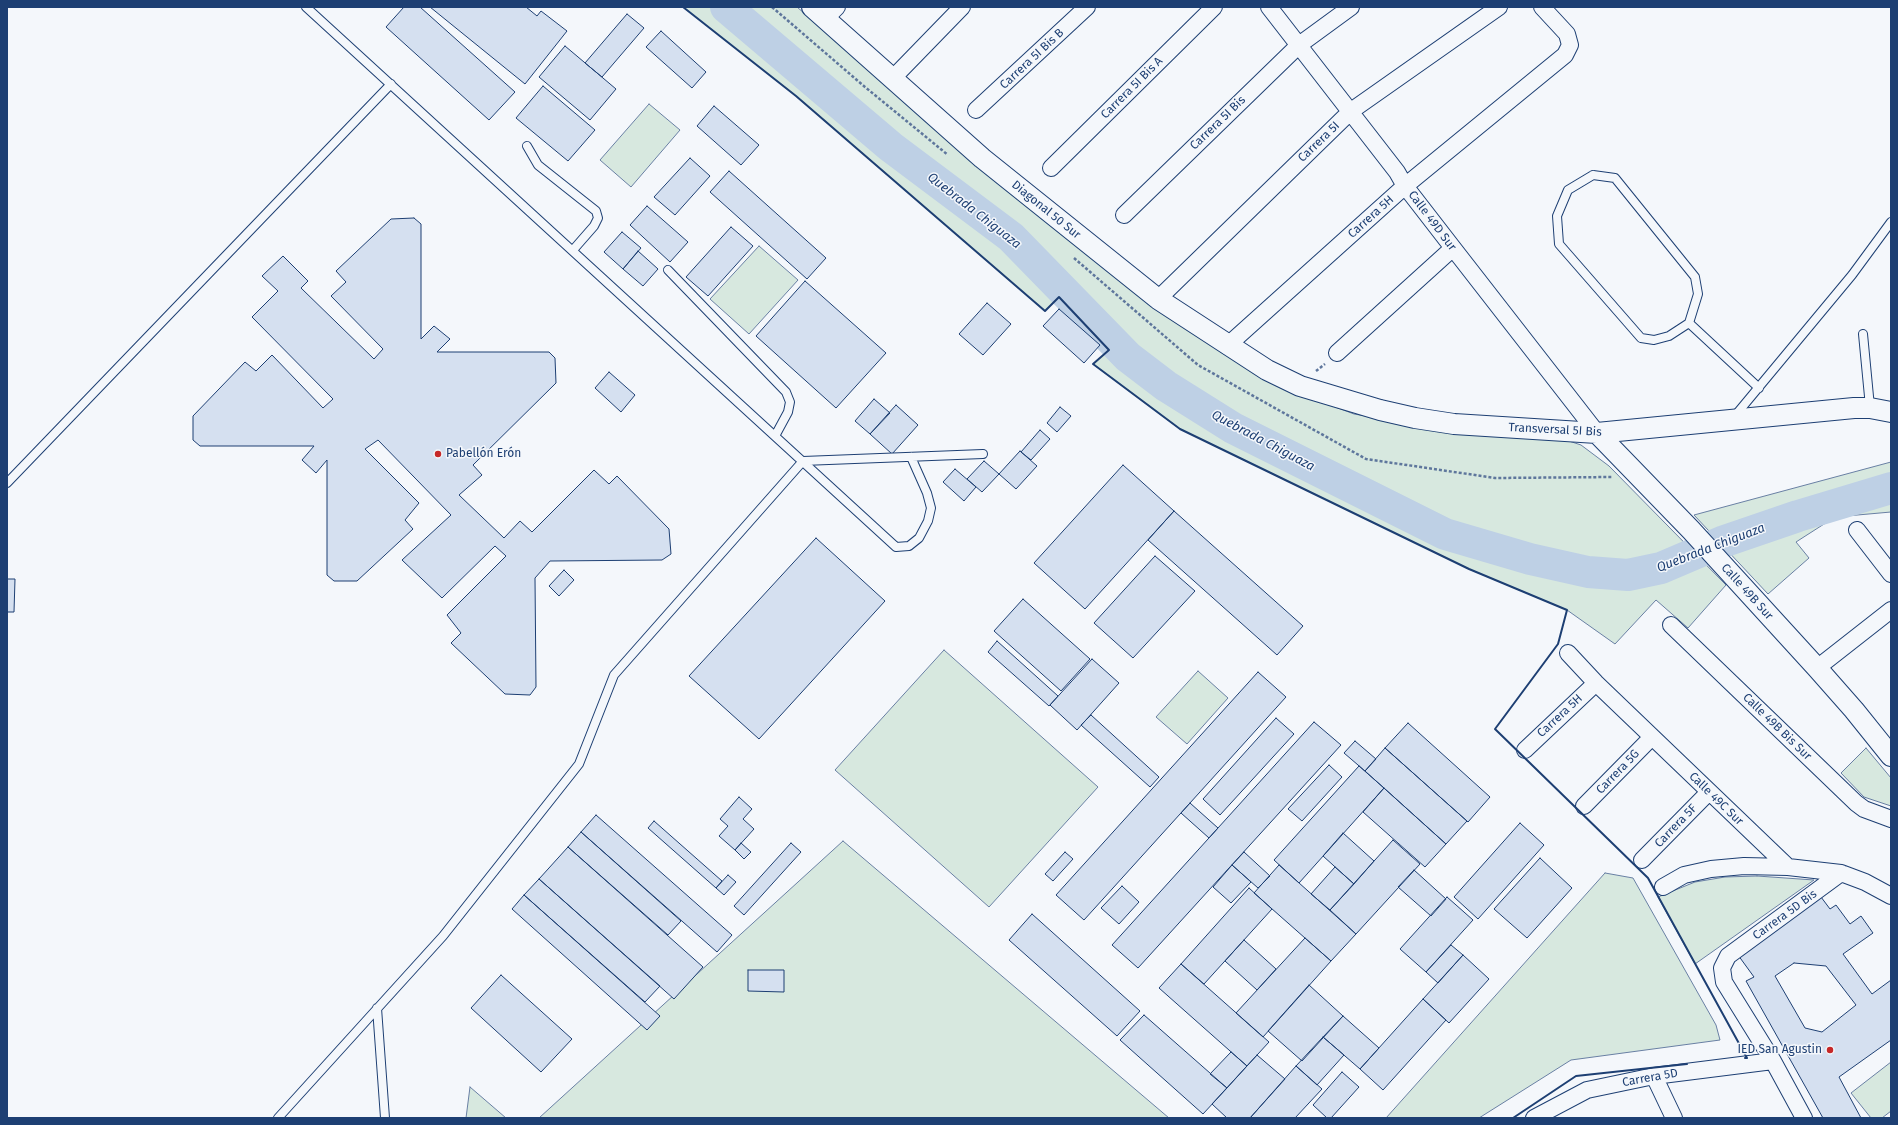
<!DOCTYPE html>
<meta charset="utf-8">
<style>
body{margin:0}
#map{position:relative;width:1898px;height:1125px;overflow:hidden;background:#f4f7fb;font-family:"Fira Sans",sans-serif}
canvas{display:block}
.frame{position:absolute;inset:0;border:8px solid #1d3f73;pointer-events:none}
</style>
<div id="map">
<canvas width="1898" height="1125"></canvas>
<div class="frame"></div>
</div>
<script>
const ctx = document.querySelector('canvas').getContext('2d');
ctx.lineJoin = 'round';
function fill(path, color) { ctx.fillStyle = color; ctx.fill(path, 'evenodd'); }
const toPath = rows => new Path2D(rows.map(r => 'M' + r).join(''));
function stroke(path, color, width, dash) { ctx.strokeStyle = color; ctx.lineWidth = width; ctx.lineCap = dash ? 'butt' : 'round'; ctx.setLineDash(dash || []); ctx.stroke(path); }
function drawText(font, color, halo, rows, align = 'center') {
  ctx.font = font + ' "Fira Sans",sans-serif'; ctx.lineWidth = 3; ctx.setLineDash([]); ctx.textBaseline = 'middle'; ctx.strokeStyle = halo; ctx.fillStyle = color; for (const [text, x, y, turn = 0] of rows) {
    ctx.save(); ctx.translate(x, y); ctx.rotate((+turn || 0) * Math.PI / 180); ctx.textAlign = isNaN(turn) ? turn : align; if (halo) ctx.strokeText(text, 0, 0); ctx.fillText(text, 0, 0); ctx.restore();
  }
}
const green = toPath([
 [683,7,797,7,914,108,1283,387,1354,414,1425,426,1560,438,1581,445,1609,466,1726,585,1688,628,1656,600,1615,644,1567,610,1469,569,1180,429,1093,364,1109,350,1059,297,1045,311,796,96,683,7],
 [649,104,680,130,631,187,600,160,649,104],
 [759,246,798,280,749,334,710,299,759,246],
 [1891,462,1891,512,1835,517,1796,542,1809,558,1768,594,1694,515,1891,462],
 [944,650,1098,787,989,907,835,770,944,650],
 [1198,671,1228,698,1187,744,1156,717,1198,671],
 [1866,748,1891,778,1891,806,1864,797,1841,773,1866,748],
 [843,841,1169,1118,539,1118,843,841],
 [1605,873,1633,878,1716,1025,1720,1040,1571,1060,1479,1118,1386,1118,1605,873],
 [1757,876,1814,880,1695,964,1658,897,1695,882,1725,877,1757,876],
 [1891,1062,1891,1111,1882,1118,1871,1118,1851,1093,1891,1062],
 [470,1087,506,1118,466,1118,470,1087]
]);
fill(green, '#d7e8df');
stroke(green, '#687fa3', 1);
stroke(toPath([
 [726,7,891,147,1011,237,1128,357,1166,386,1233,428,1445,534,1530,559,1588,572,1628,575,1661,568,1722,542,1798,516,1891,488]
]), '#bed0e5', 32);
const building = toPath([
 [404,7,420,7,515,92,489,120,386,27,404,7],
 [430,7,526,7,537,16,541,11,567,31,525,84,430,7],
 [627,14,644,28,602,77,585,63,627,14],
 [661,31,706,72,692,88,646,47,661,31],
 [565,46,616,89,590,120,539,77,565,46],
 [543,86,595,130,568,161,516,118,543,86],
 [714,106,759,145,741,165,697,126,714,106],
 [690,158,710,176,675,215,654,197,690,158],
 [729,171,826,258,807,279,710,192,729,171],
 [647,206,688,242,670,262,630,225,647,206],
 [414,218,421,224,421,339,434,326,450,339,437,352,549,352,555,358,556,383,473,465,482,475,459,495,504,538,520,521,532,532,594,470,609,484,617,476,669,529,671,554,662,560,550,561,535,578,536,687,530,695,505,694,451,643,461,633,447,615,506,556,495,546,442,598,402,560,451,515,378,440,365,449,419,503,405,520,413,529,357,581,334,581,327,575,327,460,316,473,302,460,314,446,200,446,193,440,193,416,245,362,256,371,272,355,323,408,333,399,252,317,278,291,262,276,283,256,308,281,301,288,374,359,383,349,331,296,346,282,336,271,391,219,414,218],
 [731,227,753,246,708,296,686,277,731,227],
 [622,232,641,248,623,269,604,252,622,232],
 [638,251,658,269,643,286,623,269,638,251],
 [805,281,886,353,836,408,756,336,805,281],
 [987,303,1011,324,983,355,959,334,987,303],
 [1059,309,1100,345,1084,363,1043,326,1059,309],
 [609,372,635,395,621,412,595,388,609,372],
 [874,399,890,413,870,434,855,421,874,399],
 [896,405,918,425,892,454,870,434,896,405],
 [1060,407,1071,416,1057,432,1047,423,1060,407],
 [1040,430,1050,439,1031,460,1021,452,1040,430],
 [1020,451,1037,466,1016,489,999,474,1020,451],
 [984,461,999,474,982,492,967,479,984,461],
 [1123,465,1174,511,1085,609,1034,563,1123,465],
 [955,469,976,487,964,501,943,482,955,469],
 [1174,511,1303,626,1277,655,1148,540,1174,511],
 [816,538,885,601,759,739,689,676,816,538],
 [1155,556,1195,591,1133,658,1094,623,1155,556],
 [564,570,574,580,559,596,549,586,564,570],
 [7,579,15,579,14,612,7,612,7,579],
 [1023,599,1090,659,1061,691,994,631,1023,599],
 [997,641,1058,696,1049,706,988,652,997,641],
 [1092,659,1119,683,1077,730,1050,705,1092,659],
 [1258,672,1286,697,1084,920,1056,895,1258,672],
 [1091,715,1159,777,1150,787,1081,725,1091,715],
 [1276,718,1294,734,1220,815,1203,799,1276,718],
 [1314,722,1341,745,1138,968,1112,945,1314,722],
 [1408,723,1490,797,1468,822,1385,748,1408,723],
 [1355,741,1376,759,1365,771,1344,753,1355,741],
 [1385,748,1467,821,1446,844,1365,771,1385,748],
 [1329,765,1342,777,1302,821,1288,809,1329,765],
 [1359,766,1384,788,1299,883,1274,860,1359,766],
 [1384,788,1446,844,1425,867,1363,812,1384,788],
 [739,797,752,809,743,819,754,829,735,850,719,836,728,826,720,819,739,797],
 [1190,803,1218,828,1209,838,1181,813,1190,803],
 [596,815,732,935,717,952,581,832,596,815],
 [654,821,722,881,716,888,648,828,654,821],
 [1520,823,1544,845,1478,919,1454,897,1520,823],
 [581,832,681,921,668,935,568,847,581,832],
 [1343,833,1374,861,1354,884,1323,856,1343,833],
 [1393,840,1420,864,1356,934,1330,910,1393,840],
 [741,843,751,852,744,859,735,850,741,843],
 [791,843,801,852,744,915,734,906,791,843],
 [568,847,703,967,674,999,539,879,568,847],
 [1065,852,1073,859,1053,881,1045,874,1065,852],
 [1244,852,1270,876,1258,888,1232,865,1244,852],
 [1540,858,1572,888,1527,938,1494,909,1540,858],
 [1232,865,1251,882,1231,903,1213,887,1232,865],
 [1279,865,1356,934,1331,961,1254,893,1279,865],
 [1335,867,1354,884,1330,910,1311,894,1335,867],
 [1414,870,1446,899,1431,916,1398,887,1414,870],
 [728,875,736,882,724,895,716,888,728,875],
 [539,879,660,986,645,1002,524,895,539,879],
 [1122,886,1139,902,1119,924,1101,908,1122,886],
 [1249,888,1272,909,1204,984,1181,964,1249,888],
 [524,895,660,1016,647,1030,512,909,524,895],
 [1447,897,1473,920,1426,972,1400,949,1447,897],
 [1821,897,1830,909,1836,905,1850,924,1861,916,1873,933,1843,954,1872,994,1891,980,1891,1040,1839,1077,1861,1118,1823,1118,1746,981,1754,977,1738,955,1821,897],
 [1794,963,1826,966,1856,1005,1822,1032,1805,1028,1775,976,1794,963],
 [1032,914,1140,1011,1117,1036,1009,940,1032,914],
 [1305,938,1331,961,1263,1037,1236,1013,1305,938],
 [1244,940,1276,969,1257,990,1225,961,1244,940],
 [1451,945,1463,955,1438,983,1426,972,1451,945],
 [1463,955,1489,979,1449,1023,1423,999,1463,955],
 [1181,964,1269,1042,1247,1066,1159,988,1181,964],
 [748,970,784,970,784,992,748,991,748,970],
 [501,975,572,1039,541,1072,471,1008,501,975],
 [1309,985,1343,1016,1302,1061,1268,1031,1309,985],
 [1423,999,1446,1020,1383,1090,1360,1069,1423,999],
 [1144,1015,1227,1088,1203,1114,1120,1040,1144,1015],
 [1343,1016,1379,1048,1360,1069,1323,1037,1343,1016],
 [1323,1037,1344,1055,1317,1085,1296,1066,1323,1037],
 [1231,1052,1247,1066,1227,1088,1210,1074,1231,1052],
 [1257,1055,1285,1079,1250,1118,1227,1118,1212,1104,1257,1055],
 [1296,1066,1322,1089,1295,1118,1250,1118,1296,1066],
 [1342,1072,1359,1087,1331,1118,1327,1118,1313,1105,1342,1072]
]);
fill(building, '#d5e0f0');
stroke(building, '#1d3f73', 1);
const service = toPath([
 [306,7,896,547,909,546,919,538,928,521,931,508,927,493,911,457],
 [527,146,538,165,596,211,598,218,594,226,573,250],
 [1593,175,1615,178,1695,277,1698,294,1689,323,1669,336,1654,340,1641,338,1559,244,1557,216,1568,190,1593,175],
 [668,270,786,392,790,402,788,412,775,436],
 [1689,323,1759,388],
 [1863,334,1870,407],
 [1734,417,1852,275,1891,222],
 [7,483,391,84],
 [377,1008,385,1118],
 [278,1118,443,936,579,764,614,675,803,461,983,454]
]);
const minor = toPath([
 [1269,7,1397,172,1405,186,1453,248,1597,433],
 [826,18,837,7],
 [893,78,962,7],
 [976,110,1087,7],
 [1051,168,1214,7],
 [1124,215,1299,45,1351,7],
 [1158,299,1351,111,1499,7],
 [1227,346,1405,186,1565,55,1570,45,1567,34,1542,7],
 [1337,353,1453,248],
 [1857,530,1891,574],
 [1671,625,1856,803,1864,809,1891,819],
 [1568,653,1596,683,1788,867],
 [1817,668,1891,610],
 [1525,750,1596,683],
 [1584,806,1652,737],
 [1642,860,1709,792],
 [1663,887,1684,875,1711,869,1744,866,1788,867,1841,873,1865,882,1891,896],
 [1654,1076,1674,1118],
 [1534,1118,1587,1090,1654,1076,1773,1061],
 [1804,1118,1773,1061,1724,982,1722,968,1728,956,1841,873]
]);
const tertiary = toPath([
 [812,7,982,158,1158,299,1267,370,1300,386,1380,410,1415,418,1454,424,1597,433,1854,408,1870,408,1891,412],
 [1597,433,1691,530,1817,668,1854,710,1891,756]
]);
stroke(service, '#1d3f73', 10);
stroke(minor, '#1d3f73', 18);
stroke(tertiary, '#1d3f73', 22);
stroke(toPath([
 [772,7,865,87,948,155],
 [1074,258,1198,365,1366,459,1495,478,1613,477],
 [1316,371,1325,364]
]), '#5e769c', 2.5, [3, 2]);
stroke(service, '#f4f7fb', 8);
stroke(minor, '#f4f7fb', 16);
stroke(tertiary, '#f4f7fb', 20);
stroke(toPath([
 [683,7,796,96,1045,311,1059,297,1109,350,1093,364,1180,429,1469,569,1567,610,1558,644,1495,729,1648,878,1747,1058,1745,1058],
 [1513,1118,1576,1076,1687,1064]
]), '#1d3f73', 2);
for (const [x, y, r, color] of [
 [438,454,4,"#c62828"],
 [1830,1050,4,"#c62828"]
]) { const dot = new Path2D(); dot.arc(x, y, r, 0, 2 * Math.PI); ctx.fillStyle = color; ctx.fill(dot); stroke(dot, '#f4f7fb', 1.5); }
drawText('12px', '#1d3f73', '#f4f7fb', [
 ["Carrera 5I Bis B",1032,59,-43],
 ["Carrera 5I Bis A",1132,88,-45],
 ["Carrera 5I Bis",1218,123,-44],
 ["Carrera 5I",1319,142,-44],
 ["Diagonal 50 Sur",1046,210,39],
 ["Carrera 5H",1371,217,-42],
 ["Calle 49D Sur",1432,221,53],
 ["Transversal 5I Bis",1555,430,3],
 ["Calle 49B Sur",1747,592,48],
 ["Carrera 5H",1560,716,-43],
 ["Calle 49B Bis Sur",1777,727,44],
 ["Carrera 5G",1618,772,-46],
 ["Calle 49C Sur",1716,799,44],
 ["Carrera 5F",1676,826,-46],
 ["Carrera 5D Bis",1785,915,-36],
 ["Carrera 5D",1650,1078,-10]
]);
drawText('12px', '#1d3f73', '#f4f7fb', [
 ["Pabellón Erón",446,454],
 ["IED San Agustin",1822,1050,"right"]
], 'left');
drawText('italic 13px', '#1d3f73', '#f4f7fb', [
 ["Quebrada Chiguaza",974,211,38],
 ["Quebrada Chiguaza",1263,441,28],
 ["Quebrada Chiguaza",1711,548,-21]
]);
</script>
